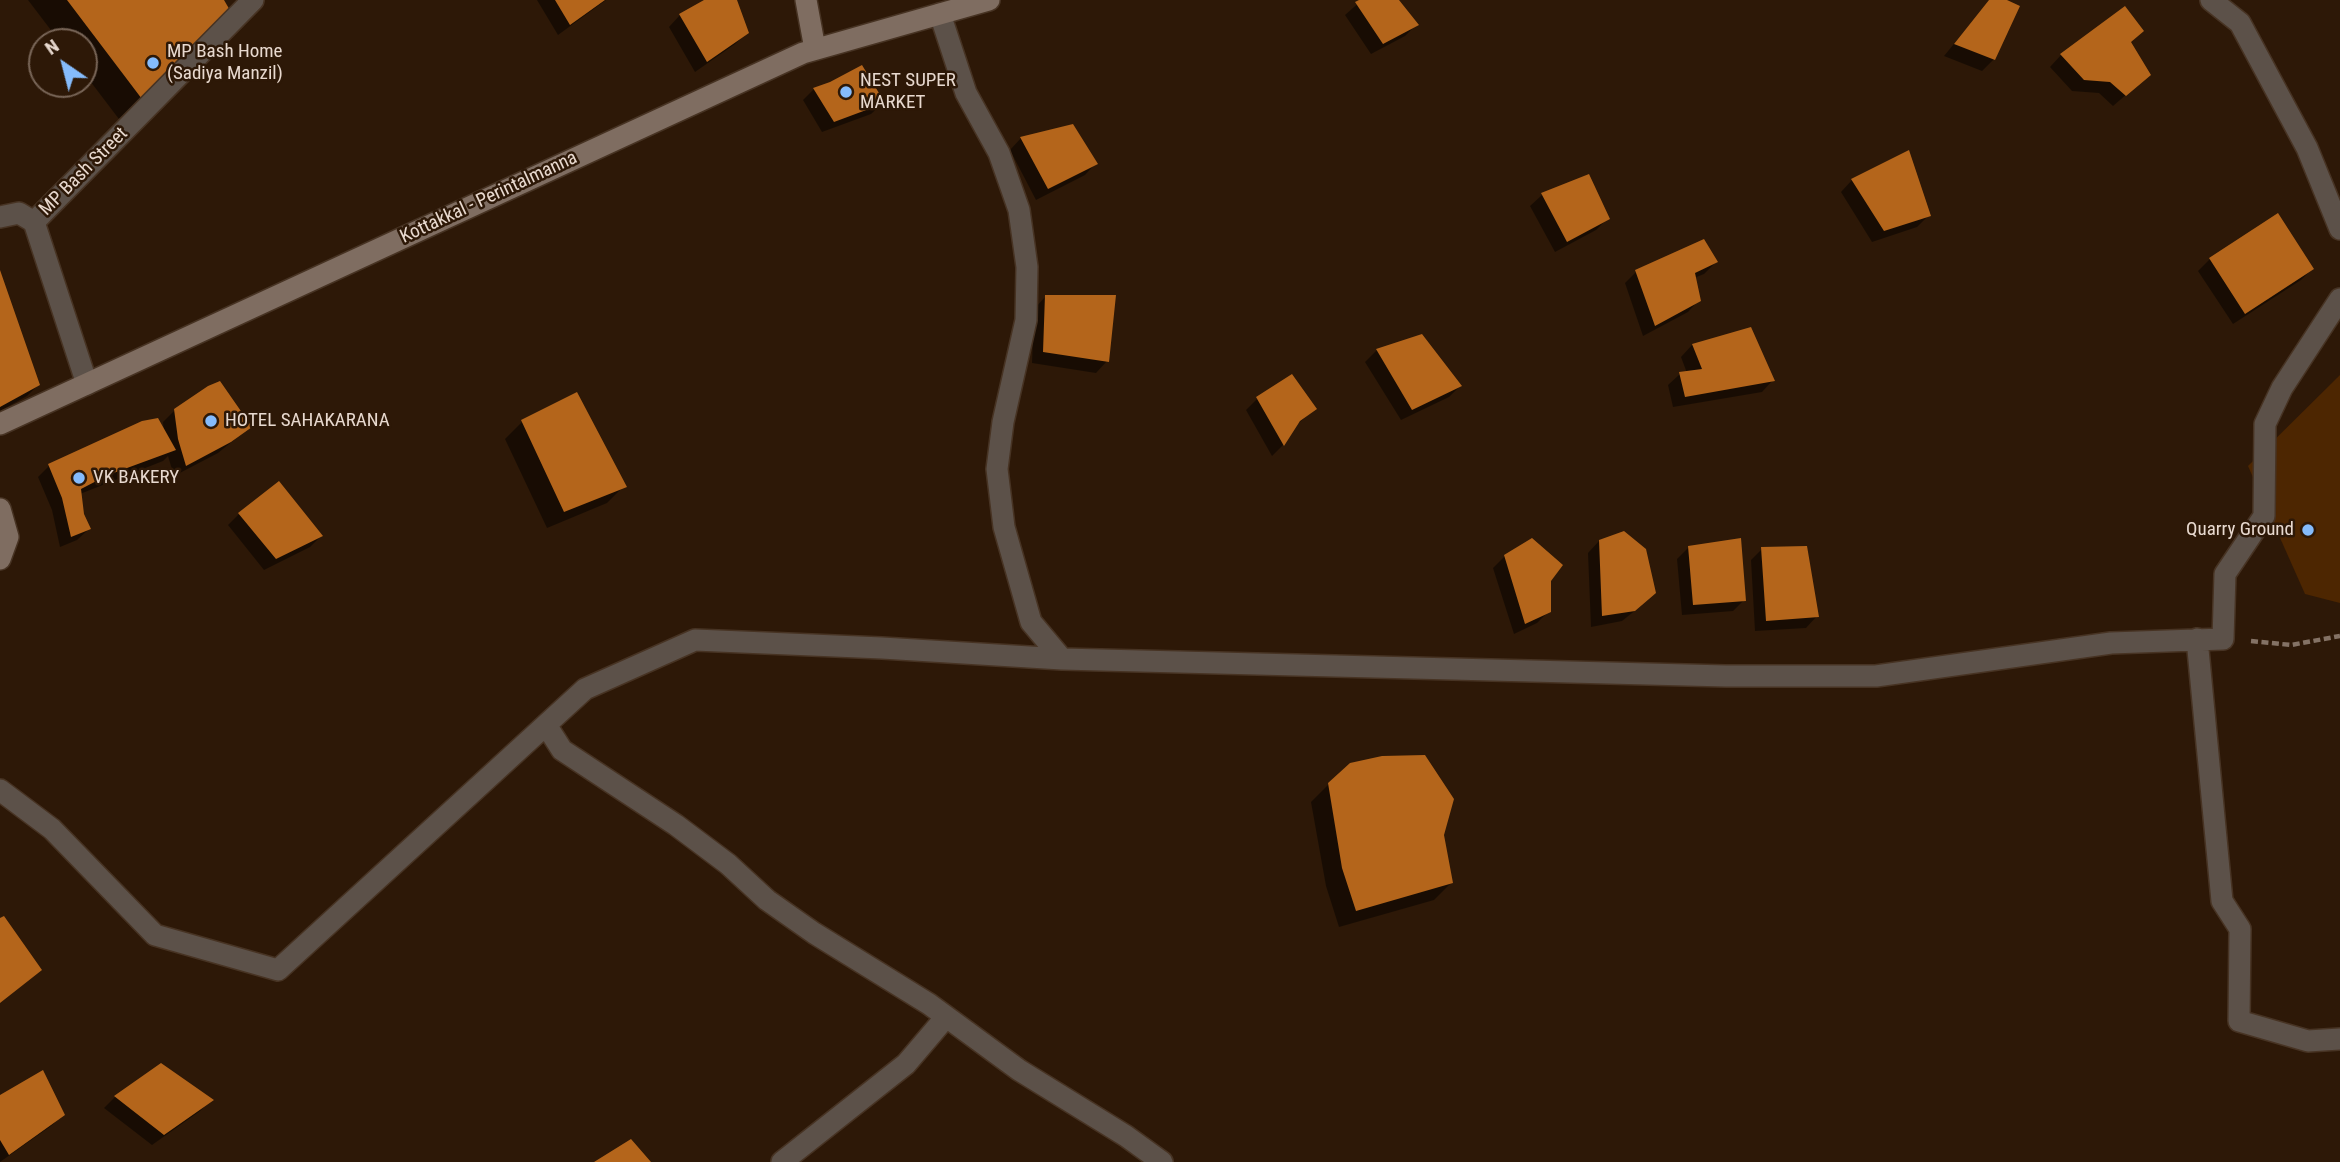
<!DOCTYPE html>
<style>
body{margin:0}
#map{position:relative;width:2340px;height:1162px;overflow:hidden;background:#2d1807;font-family:"Roboto Condensed",sans-serif}
canvas{display:block}
.north{position:absolute;left:28px;top:28px;width:70px;height:70px;box-sizing:border-box;background:#2d1807;border:2px solid #786557;border-radius:50%;rotate:325deg;font-size:19px;font-weight:700;line-height:28px;text-align:center;color:#e8d9cf}
.north::after{content:'';display:block;margin:auto;width:24px;height:32px;background:#85bbfb;clip-path:polygon(50% 0,100% 100%,50% 72%,0 100%)}
</style>
<div id="map">
<canvas width="2340" height="1162"></canvas>
<div class="north">N</div>
</div>
<script>
const ctx = document.querySelector('canvas').getContext('2d');
ctx.lineJoin = 'round';
function fill(path, color) { ctx.fillStyle = color; ctx.fill(path, 'evenodd'); }
const toPath = rows => new Path2D(rows.map(r => 'M' + r).join(''));
function stroke(path, color, width, dash) { ctx.strokeStyle = color; ctx.lineWidth = width; ctx.lineCap = dash ? 'butt' : 'round'; ctx.setLineDash(dash || []); ctx.stroke(path); }
function drawText(font, color, halo, rows, align = 'center') {
  ctx.font = font + ' "Roboto Condensed",sans-serif'; ctx.lineWidth = 5; ctx.setLineDash([]); ctx.textBaseline = 'middle'; ctx.strokeStyle = halo; ctx.fillStyle = color; for (const [text, x, y, turn = 0] of rows) {
    ctx.save(); ctx.translate(x, y); ctx.rotate((+turn || 0) * Math.PI / 180); ctx.textAlign = isNaN(turn) ? turn : align; if (halo) ctx.strokeText(text, 0, 0); ctx.fillText(text, 0, 0); ctx.restore();
  }
}
fill(toPath([
 [2340,375,2340,603,2305,594,2248,466]
]), '#4d2601');
fill(toPath([
 [28,0,221,0,125,127,84,73,84,42,60,42],
 [537,0,606,0,558,35],
 [708,0,735,0,747,33,735,44,695,72,669,27,680,15],
 [1362,0,1397,0,1416,25,1405,36,1371,54,1345,15],
 [1990,0,2003,0,1994,59,1982,71,1944,56],
 [2125,9,2130,43,2149,75,2113,106,2099,93,2072,91,2050,67,2061,55],
 [831,84,883,103,871,114,822,132,803,100,814,89],
 [1021,138,1096,163,1085,175,1036,200,1010,150],
 [1588,177,1608,218,1596,230,1555,252,1530,206,1542,195],
 [1852,180,1929,215,1917,227,1872,242,1841,192],
 [2277,215,2312,269,2301,280,2233,324,2198,271,2210,259],
 [1716,262,1704,274,1694,278,1699,300,1688,312,1643,336,1625,283,1636,272],
 [0,274,38,385,27,396,0,411],
 [1045,297,1107,361,1096,373,1032,363,1034,309],
 [1421,336,1460,386,1449,397,1401,420,1365,362,1377,350],
 [1692,345,1773,380,1762,392,1673,407,1668,385,1680,374,1687,373,1681,357],
 [1257,399,1315,409,1295,426,1283,445,1272,456,1246,410],
 [175,410,250,427,218,453,174,476,168,456,163,461,80,494,83,514,89,529,77,540,60,547,52,510,38,477,49,466,164,432,163,422],
 [522,422,624,486,607,503,547,528,505,439],
 [239,514,321,536,310,547,264,570,228,525],
 [1599,541,1642,605,1622,621,1591,627,1588,553],
 [1689,547,1744,600,1733,611,1682,615,1677,559],
 [1762,549,1817,616,1806,628,1755,631,1751,560],
 [1505,556,1549,581,1549,611,1537,623,1514,634,1493,568],
 [1329,784,1442,835,1451,883,1434,900,1339,927,1326,886,1311,802],
 [161,1065,211,1100,200,1111,152,1145,104,1108,115,1097],
 [0,1097,63,1115,51,1126,0,1162]
]), '#0007');
fill(toPath([
 [67,0,224,0,235,19,148,107],
 [555,0,605,0,570,25],
 [704,0,737,0,749,33,707,62,679,14],
 [1359,0,1399,0,1419,25,1383,44,1355,2],
 [1989,0,2007,0,2020,6,1995,60,1954,44],
 [2125,6,2144,31,2131,42,2151,75,2126,96,2110,82,2084,80,2060,54],
 [862,65,885,103,834,122,813,88,830,82],
 [1073,124,1098,164,1048,189,1020,137],
 [1909,150,1931,216,1884,231,1851,179],
 [1589,174,1610,219,1567,242,1541,193],
 [2278,213,2314,269,2245,314,2209,258],
 [1704,239,1718,262,1695,273,1701,301,1655,326,1635,270],
 [0,270,40,385,0,407],
 [1045,295,1116,295,1109,362,1043,352],
 [1751,327,1775,381,1685,397,1679,372,1702,369,1692,344],
 [1422,334,1462,386,1412,410,1376,349],
 [1292,374,1317,409,1300,421,1284,446,1256,397],
 [220,381,252,427,231,442,186,466,178,439,174,409,208,386],
 [577,392,627,487,564,512,521,420],
 [158,418,176,450,108,475,81,489,84,514,91,529,71,537,62,498,48,464,142,421],
 [279,481,323,536,276,559,238,513],
 [1624,531,1646,549,1656,593,1635,611,1602,616,1599,540],
 [1532,538,1563,565,1551,581,1551,612,1525,624,1504,555],
 [1741,538,1746,601,1693,605,1688,546],
 [1807,546,1819,617,1766,621,1761,547],
 [1425,755,1454,799,1444,835,1453,883,1356,911,1342,868,1328,783,1350,763,1382,756],
 [4,916,42,970,0,1003,0,918],
 [161,1063,214,1100,164,1135,114,1096],
 [43,1070,65,1115,9,1155,0,1140,0,1095],
 [631,1139,651,1162,594,1162]
]), '#b4651b');
const street = toPath([
 [2211,0,2240,23,2307,148,2340,229],
 [940,14,966,93,999,153,1019,210,1027,267,1026,320,1003,422,997,469,1004,527,1031,622,1062,659,1726,676,1876,676,2111,643,2223,639,2225,574,2264,516,2265,424,2282,388,2340,299],
 [0,217,19,213,34,222],
 [87,384,34,222,253,0],
 [2197,639,2222,901,2240,929,2239,1021,2308,1041,2340,1039],
 [546,725,562,750,676,825,728,864,767,900,814,933,929,1004,1019,1070,1126,1136,1162,1162],
 [0,790,52,829,155,935,278,970,585,689,695,640,882,648,1062,659],
 [782,1162,906,1064,946,1017]
]);
const secondary = toPath([
 [806,0,815,49],
 [0,424,803,53,989,0],
 [0,509,8,537,0,559]
]);
stroke(street, '#473323', 24);
stroke(secondary, '#473323', 24);
stroke(toPath([
 [2251,641,2291,645,2340,636]
]), '#847265', 4.5, [7, 3.5]);
stroke(street, '#5c5149', 21);
stroke(secondary, '#7f6d61', 21);
for (const [x, y, r, color] of [
 [153,63,7,"#85bbfb"],
 [846,92,7,"#85bbfb"],
 [211,421,7,"#85bbfb"],
 [79,478,7,"#85bbfb"],
 [2308,530,7,"#85bbfb"]
]) { const dot = new Path2D(); dot.arc(x, y, r, 0, 2 * Math.PI); ctx.fillStyle = color; ctx.fill(dot); stroke(dot, '#2d1807', 2.5); }
drawText('19px', '#e8d9cf', '#2d1807', [
 ["MP Bash Home",167,52],
 ["(Sadiya Manzil)",167,74],
 ["NEST SUPER",860,81],
 ["MARKET",860,103],
 ["HOTEL SAHAKARANA",225,421],
 ["VK BAKERY",93,478],
 ["Quarry Ground",2294,530,"right"]
], 'left');
drawText('19px', '#e8d9cf', '#2d1807', [
 ["MP Bash Street",84,172,-45],
 ["Kottakkal - Perintalmanna",489,198,-25]
]);
</script>
